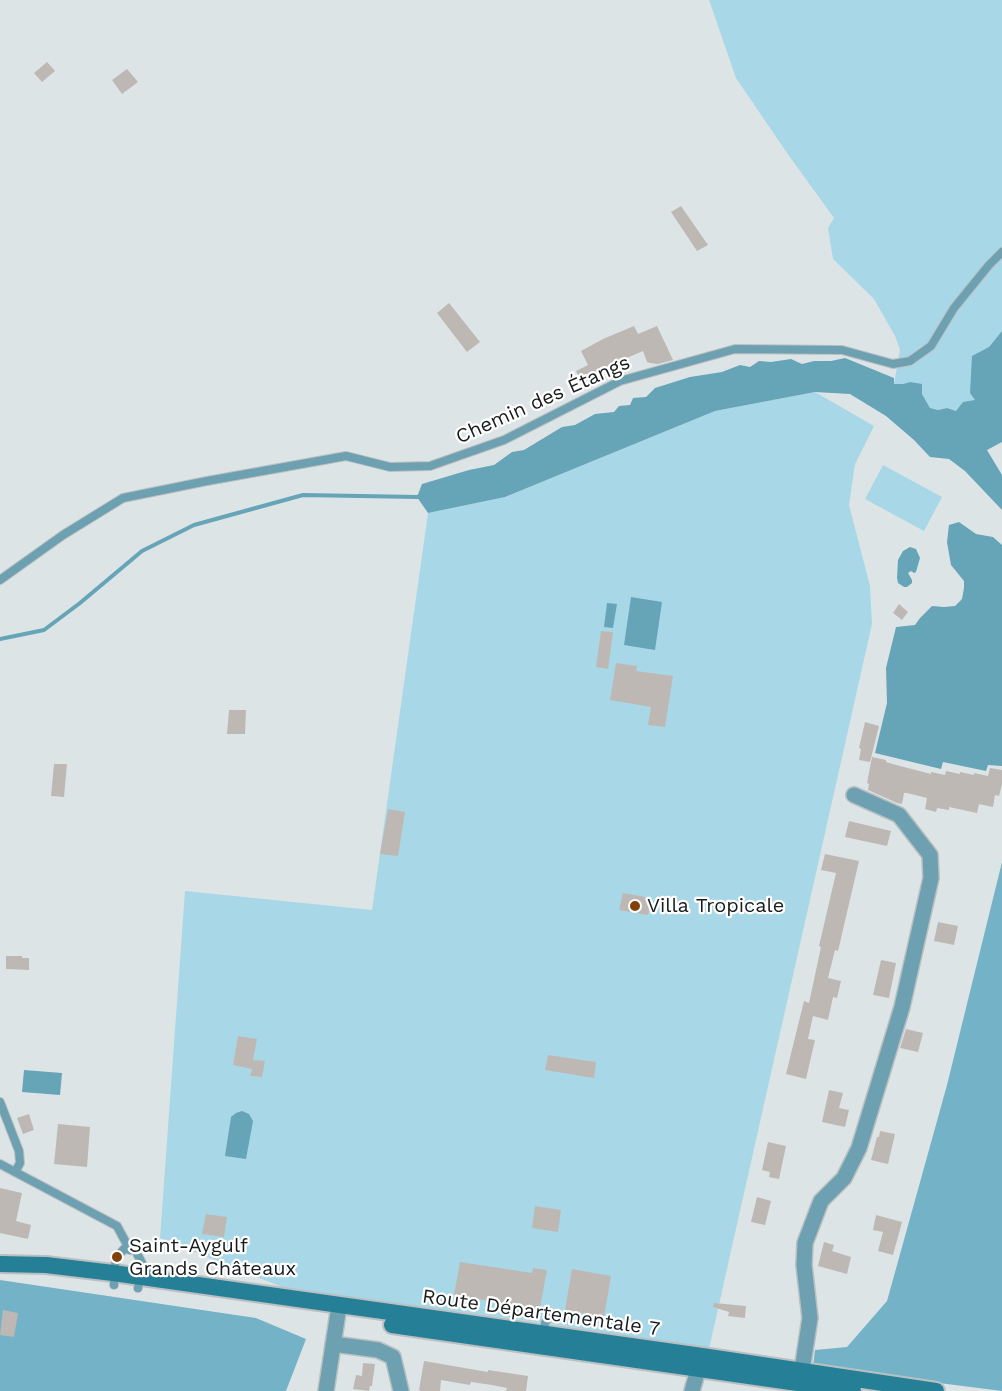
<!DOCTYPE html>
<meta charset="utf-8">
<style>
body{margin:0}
canvas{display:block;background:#dde4e6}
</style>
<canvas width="1002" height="1391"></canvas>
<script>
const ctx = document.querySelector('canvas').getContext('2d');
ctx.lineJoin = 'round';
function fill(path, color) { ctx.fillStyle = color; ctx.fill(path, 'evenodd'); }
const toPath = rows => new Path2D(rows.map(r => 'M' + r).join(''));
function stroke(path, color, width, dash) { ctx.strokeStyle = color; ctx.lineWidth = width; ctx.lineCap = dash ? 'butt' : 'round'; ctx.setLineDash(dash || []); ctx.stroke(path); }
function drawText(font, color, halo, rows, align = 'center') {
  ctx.font = font + ' "Work Sans",sans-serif'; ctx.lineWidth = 4.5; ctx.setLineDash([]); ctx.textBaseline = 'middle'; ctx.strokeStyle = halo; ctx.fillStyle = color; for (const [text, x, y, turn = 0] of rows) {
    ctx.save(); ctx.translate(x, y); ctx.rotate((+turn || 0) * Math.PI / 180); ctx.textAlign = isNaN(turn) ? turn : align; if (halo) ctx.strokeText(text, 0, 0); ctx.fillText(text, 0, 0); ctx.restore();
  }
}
fill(toPath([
 [709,0,1002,0,1002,331,989,347,976,400,956,411,947,408,938,410,930,408,922,394,910,382,903,384,894,384,900,350,895,336,874,299,833,259,828,228,834,218,787,153,736,78],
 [815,392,874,426,855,464,849,505,870,586,872,624,709,1349,545,1323,287,1289,160,1238,185,891,372,910,428,513,505,497,715,411],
 [883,465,942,497,924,531,865,499]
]), '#a8d8e7');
fill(toPath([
 [1002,862,1002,1391,813,1367,815,1350,847,1347,887,1301,947,1085],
 [0,1280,256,1318,306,1339,286,1391,0,1391]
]), '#74b3c7');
fill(toPath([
 [1002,331,1002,442,987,450,1002,475,1002,510,965,471,949,459,930,457,914,440,886,416,850,394,815,392,715,411,505,497,428,513,417,497,422,484,469,470,494,465,512,452,524,450,562,427,575,425,595,414,614,412,619,406,630,405,633,398,646,397,655,388,690,377,722,372,740,365,750,367,759,361,771,362,791,359,802,364,814,361,831,361,845,358,894,378,894,384,903,384,910,382,922,384,922,394,930,408,938,410,947,408,956,411,963,402,975,400,970,393,972,356,989,347],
 [959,522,976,534,993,537,1002,545,1002,766,988,765,986,771,943,762,941,769,875,753,887,703,886,668,896,627,915,625,920,618,932,606,944,607,955,606,962,599,964,588,964,581,951,565,947,542,949,525],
 [910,547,916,549,920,558,916,572,914,573,911,571,908,573,912,580,912,583,907,587,904,587,898,583,897,578,898,560,903,551],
 [631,597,662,602,655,650,624,645],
 [607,603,617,604,613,628,604,627],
 [24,1070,62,1073,60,1095,22,1092],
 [242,1111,249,1114,253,1121,246,1159,225,1156,231,1117,236,1113]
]), '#66a4b8');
stroke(toPath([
 [0,639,44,630,80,603,142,551,194,525,303,495,417,497,422,496]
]), '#66a4b8', 4);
fill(toPath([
 [47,62,55,71,42,82,34,73],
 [127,69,138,82,122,94,112,80],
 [681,206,708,245,697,251,671,212],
 [449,303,480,342,467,352,437,313],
 [634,326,638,334,657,326,673,360,658,364,650,363,647,362,643,351,608,366,580,380,576,371,588,365,581,351,603,339],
 [899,604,908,612,902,620,893,613],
 [601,631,613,632,608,669,596,667],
 [616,663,637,666,636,671,673,676,665,727,648,725,651,707,610,700],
 [229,710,246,710,245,734,227,734],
 [865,722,879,726,870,762,859,760,861,749,859,748],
 [872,757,886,760,886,762,900,766,931,774,931,772,945,775,946,771,960,774,960,772,974,775,974,773,988,776,990,768,1002,770,1002,784,999,796,995,795,993,807,979,804,977,813,949,807,949,810,937,808,936,812,925,809,927,798,907,793,904,793,902,804,897,803,868,790,869,784,867,783],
 [54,764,67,764,64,797,51,796],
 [388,809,405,812,398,856,380,854],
 [849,821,891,831,887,846,845,837],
 [825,854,859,861,838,951,835,950,828,978,841,981,837,998,833,997,828,1020,813,1016,808,1039,815,1040,806,1079,786,1074,804,1001,809,1003,821,947,819,946,836,873,821,870],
 [623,893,651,898,648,915,619,910],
 [938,922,958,926,954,945,934,941],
 [6,956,22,956,22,958,29,958,29,970,6,969],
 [881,960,896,963,889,998,873,995],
 [906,1029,923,1033,918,1052,900,1048],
 [238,1036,257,1039,253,1060,265,1061,262,1077,250,1076,252,1069,233,1065],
 [548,1055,596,1062,594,1078,545,1070],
 [829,1090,843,1093,839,1108,849,1110,845,1127,822,1122],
 [29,1114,34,1130,23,1134,17,1118],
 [58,1124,90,1127,87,1167,54,1164],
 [880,1131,895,1134,888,1164,871,1160,877,1137,879,1137],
 [768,1142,786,1146,779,1179,769,1177,770,1172,762,1170],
 [0,1188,22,1193,16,1221,31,1225,28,1239,0,1233],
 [757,1197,771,1201,765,1225,751,1222],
 [535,1206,561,1210,558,1232,532,1228],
 [206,1214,227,1217,224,1237,202,1234],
 [876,1215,902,1222,893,1255,878,1251,883,1232,873,1230],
 [824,1242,834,1245,832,1251,851,1257,847,1274,818,1266],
 [460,1262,532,1273,533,1268,547,1270,540,1308,536,1311,532,1312,525,1307,454,1295],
 [572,1269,611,1276,604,1317,565,1310],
 [714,1303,746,1306,745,1318,728,1316,729,1312,713,1307],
 [3,1310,18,1313,14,1337,0,1335],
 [424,1361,488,1372,488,1370,528,1376,526,1391,506,1391,507,1388,492,1385,471,1382,470,1385,441,1380,440,1391,421,1391,419,1390],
 [363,1363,375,1364,372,1386,370,1386,369,1391,353,1389,356,1375,362,1376]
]), '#beb8b5');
const service = toPath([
 [0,580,63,535,123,498,207,481,346,456,390,467,430,466,504,440,620,381,735,349,842,350,893,364,910,361,931,346,954,308,989,265,1002,252],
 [0,1102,19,1151,20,1163,15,1172],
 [0,1164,117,1226,130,1250],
 [114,1285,114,1269,117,1257,124,1249,135,1250,142,1263,138,1288],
 [544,1333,545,1323,549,1317]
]);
const minor = toPath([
 [333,1344,378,1350,393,1357,401,1391],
 [800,1383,810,1318,804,1265,805,1243,821,1201,844,1178,859,1148,902,1007,931,878,930,855,899,815,854,795],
 [326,1391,339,1306],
 [692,1391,701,1359]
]);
const secondary = toPath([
 [0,1264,46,1265,113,1273,702,1356,936,1391],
 [392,1325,853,1391]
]);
stroke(service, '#bac0c2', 10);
stroke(minor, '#bac0c2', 18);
stroke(secondary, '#bac0c2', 20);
stroke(service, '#6da0b0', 8);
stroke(minor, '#6da0b0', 15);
stroke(secondary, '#257f97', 16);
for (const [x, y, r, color] of [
 [635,906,6,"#82410a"],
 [117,1257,6,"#82410a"]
]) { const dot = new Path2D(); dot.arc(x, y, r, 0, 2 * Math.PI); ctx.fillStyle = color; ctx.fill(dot); stroke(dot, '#fff', 2); }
drawText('20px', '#181b1c', '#fff', [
 ["Chemin des Étangs",543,400,-24],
 ["Route Départementale 7",541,1313,8]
]);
drawText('20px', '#181b1c', '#fff', [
 ["Villa Tropicale",647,906],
 ["Saint-Aygulf",129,1246],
 ["Grands Châteaux",129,1269]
], 'left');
</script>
